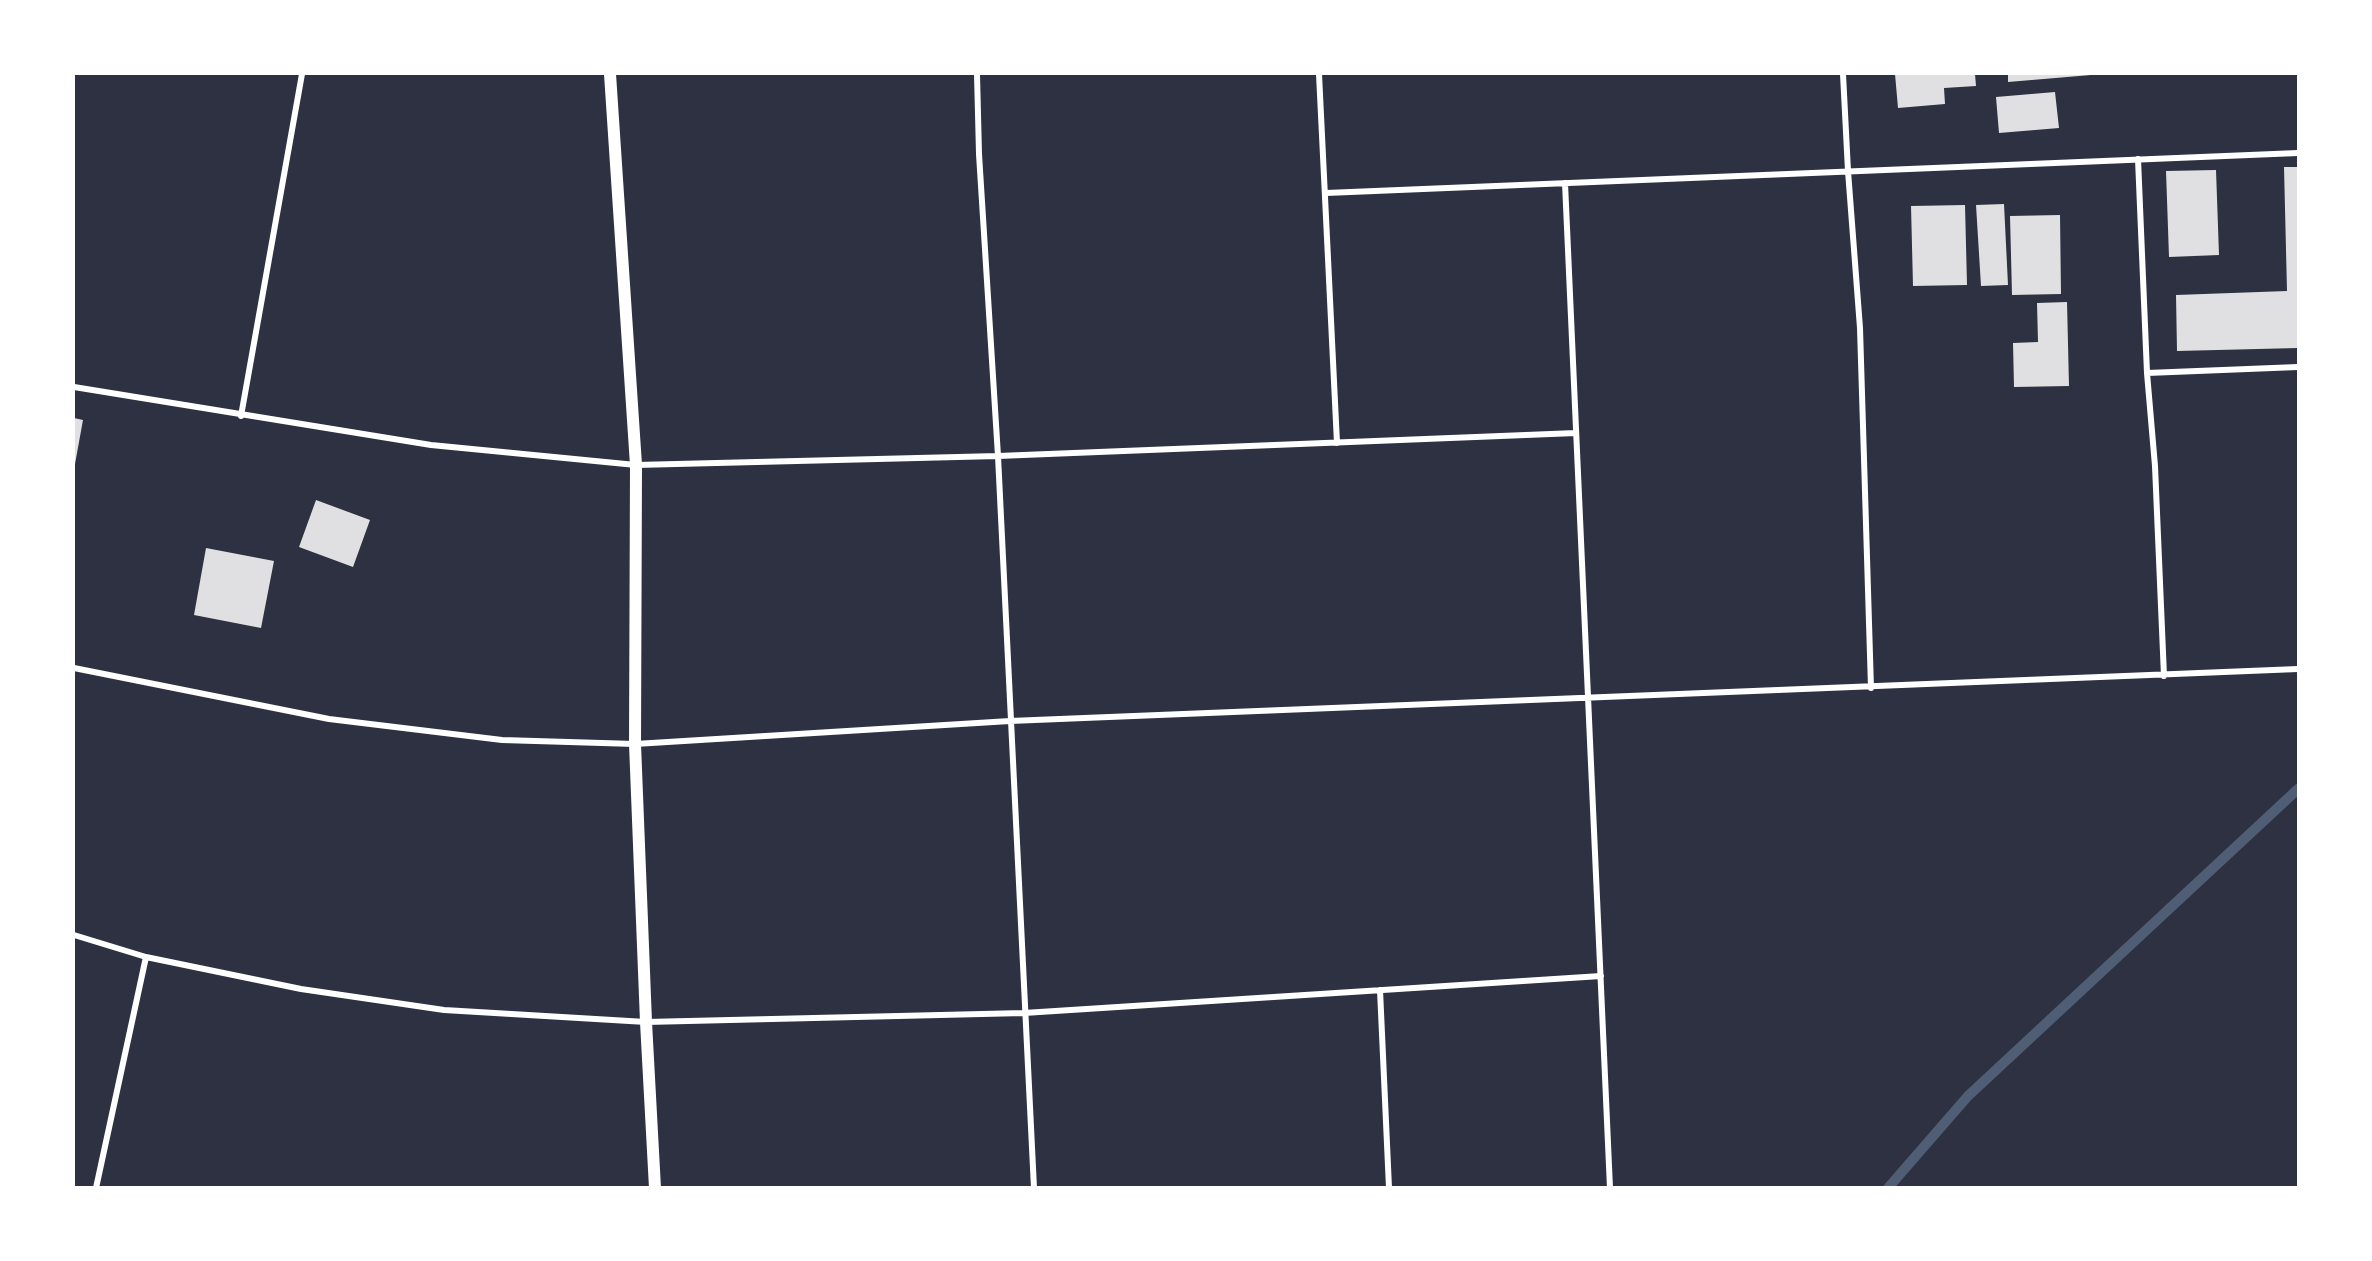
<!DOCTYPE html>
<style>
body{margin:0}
#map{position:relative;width:2372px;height:1261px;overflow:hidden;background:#2d3142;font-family:"PT Sans",sans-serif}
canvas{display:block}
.frame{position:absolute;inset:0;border:75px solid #fff;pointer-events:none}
</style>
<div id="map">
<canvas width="2372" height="1261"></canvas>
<div class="frame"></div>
</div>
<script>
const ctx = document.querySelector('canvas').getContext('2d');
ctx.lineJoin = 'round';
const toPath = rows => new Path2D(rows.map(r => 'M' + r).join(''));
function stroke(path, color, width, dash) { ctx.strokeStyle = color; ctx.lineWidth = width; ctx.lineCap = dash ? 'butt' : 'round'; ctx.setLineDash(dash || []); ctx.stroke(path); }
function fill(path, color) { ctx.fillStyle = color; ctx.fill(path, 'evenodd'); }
stroke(toPath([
 [1888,1188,1968,1096,2298,789]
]), '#4f5d75', 10);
fill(toPath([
 [1895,74,1975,74,1976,86,1944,88,1945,104,1898,108],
 [2008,74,2091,74,2091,75,2008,82],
 [2055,92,2059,128,1999,133,1996,97],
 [2284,167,2298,167,2298,348,2177,351,2176,295,2287,291],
 [2216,170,2219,255,2169,257,2166,171],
 [2004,204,2008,285,1981,286,1976,205],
 [1965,205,1967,285,1913,286,1911,206],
 [2060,215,2061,294,2012,295,2010,216],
 [2067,302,2069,386,2014,387,2013,343,2038,342,2037,303],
 [74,418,83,420,75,464,74,464],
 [316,500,370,520,353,567,299,547],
 [206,548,274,561,261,628,194,615]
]), '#e0e0e3');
stroke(toPath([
 [977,74,979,154,998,456,1034,1188],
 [1319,74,1337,443],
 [1843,74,1848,171,1860,328,1871,688],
 [2138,159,2147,373,2155,466,2164,676],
 [1565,183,1610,1188],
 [1326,193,2298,153],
 [2147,373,2298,367],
 [74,387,431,445,636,465,998,456,1576,433],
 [241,416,302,74],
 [74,668,329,719,502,740,635,744,1010,721,2298,669],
 [74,935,146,957,301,989,444,1010,646,1022,1024,1013,1601,976],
 [1380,990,1389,1188],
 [96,1188,146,957]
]), '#fff', 6);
stroke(toPath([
 [610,74,636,465,635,744,646,1022,655,1188]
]), '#fff', 12);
</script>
